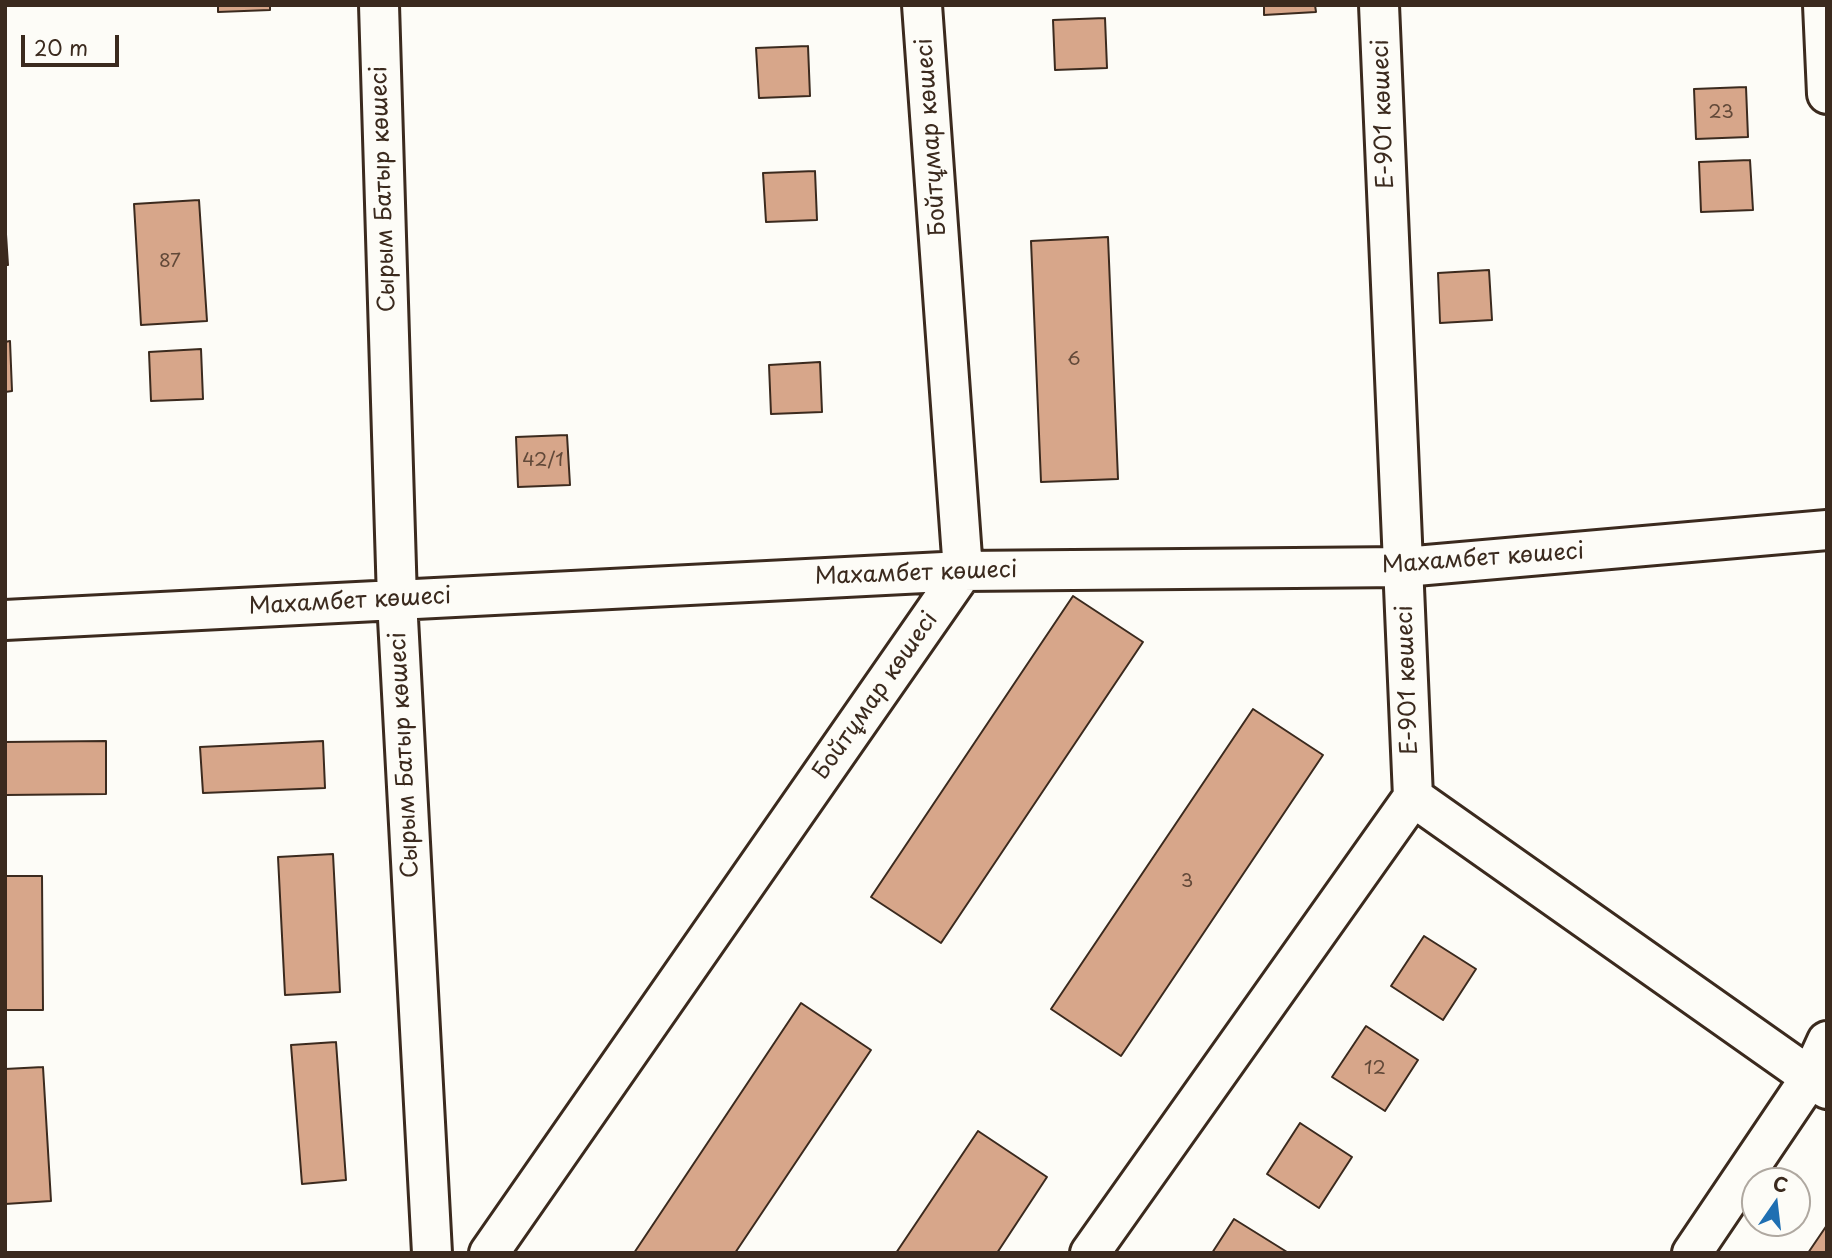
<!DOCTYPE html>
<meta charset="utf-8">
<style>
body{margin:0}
#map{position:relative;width:1832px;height:1258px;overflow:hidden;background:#fdfcf7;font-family:"Playpen Sans",sans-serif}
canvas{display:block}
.frame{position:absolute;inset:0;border:7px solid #3b2a1e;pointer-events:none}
.north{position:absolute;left:1741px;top:1167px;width:70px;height:70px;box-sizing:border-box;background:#fdfcf7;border:2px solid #afa8a0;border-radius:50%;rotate:14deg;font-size:19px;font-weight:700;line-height:28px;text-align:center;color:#3b2a1e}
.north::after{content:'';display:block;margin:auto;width:24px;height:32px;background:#1f6fb2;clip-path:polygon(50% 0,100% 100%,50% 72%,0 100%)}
.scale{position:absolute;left:21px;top:35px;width:98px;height:32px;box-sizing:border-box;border:4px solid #3b2a1e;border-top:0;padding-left:9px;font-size:21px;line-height:24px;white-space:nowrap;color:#3b2a1e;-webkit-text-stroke:5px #fdfcf7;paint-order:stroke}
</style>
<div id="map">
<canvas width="1832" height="1258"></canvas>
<div class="frame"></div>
<div class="north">С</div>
<div class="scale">20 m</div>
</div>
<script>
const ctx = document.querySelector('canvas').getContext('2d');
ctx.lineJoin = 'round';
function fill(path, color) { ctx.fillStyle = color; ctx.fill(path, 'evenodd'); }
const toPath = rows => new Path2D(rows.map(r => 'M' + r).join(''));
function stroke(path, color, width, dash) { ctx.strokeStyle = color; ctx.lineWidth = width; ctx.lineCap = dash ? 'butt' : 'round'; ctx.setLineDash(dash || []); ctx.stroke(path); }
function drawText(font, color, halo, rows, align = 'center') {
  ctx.font = font + ' "Playpen Sans",sans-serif'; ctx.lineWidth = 7; ctx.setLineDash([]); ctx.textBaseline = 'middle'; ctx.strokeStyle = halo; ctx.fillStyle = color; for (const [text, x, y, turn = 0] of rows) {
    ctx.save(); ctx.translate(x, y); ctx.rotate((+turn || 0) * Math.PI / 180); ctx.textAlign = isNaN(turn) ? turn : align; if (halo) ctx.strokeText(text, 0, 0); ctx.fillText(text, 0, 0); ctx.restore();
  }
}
const building = toPath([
 [218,5,270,5,270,10,218,12,218,5],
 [1264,5,1315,5,1316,12,1264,15,1264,5],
 [1105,18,1107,68,1055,70,1053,20,1105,18],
 [808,46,810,96,759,98,756,48,808,46],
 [1746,87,1748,137,1696,139,1694,89,1746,87],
 [1750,160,1753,210,1701,212,1699,162,1750,160],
 [815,171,817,220,766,222,763,173,815,171],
 [199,200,207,321,141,325,134,204,199,200],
 [5,219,8,265,5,265,5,219],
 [1108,237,1118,479,1041,482,1031,241,1108,237],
 [1489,270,1492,320,1440,323,1438,273,1489,270],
 [10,341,12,391,5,392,5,342,10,341],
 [201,349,203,399,151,401,149,352,201,349],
 [820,362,822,412,771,414,769,365,820,362],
 [567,435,570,485,518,487,516,437,567,435],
 [1073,596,1143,642,941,943,871,897,1073,596],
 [1253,709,1323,755,1121,1056,1051,1009,1253,709],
 [106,741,106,794,5,795,5,742,106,741],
 [323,741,325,788,203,793,200,747,323,741],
 [333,854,340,992,285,995,278,857,333,854],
 [5,876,42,876,43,1010,5,1010,5,876],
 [1424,936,1476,969,1443,1020,1391,986,1424,936],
 [801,1003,871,1050,735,1253,634,1253,801,1003],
 [1366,1026,1418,1060,1385,1111,1332,1077,1366,1026],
 [336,1042,346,1180,302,1184,291,1045,336,1042],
 [43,1067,51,1201,5,1204,5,1069,43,1067],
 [1300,1123,1352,1157,1319,1208,1267,1174,1300,1123],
 [978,1131,1047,1177,997,1253,896,1253,978,1131],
 [1234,1219,1287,1252,1212,1253,1234,1219],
 [1827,1225,1827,1253,1808,1253,1827,1225]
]);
fill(building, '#d7a68a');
stroke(building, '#3b2a1e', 2);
const street = toPath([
 [379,5,397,600,432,1253],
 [1823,5,1827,94],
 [5,620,963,571,1404,567,1827,530],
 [1413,797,1827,1089],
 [489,1253,963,571,922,5],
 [1090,1253,1413,797,1379,5],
 [1692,1253,1810,1078,1827,1041]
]);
stroke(street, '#3b2a1e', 44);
stroke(street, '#fdfcf7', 38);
drawText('19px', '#624939', null, [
 ["23",1721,113],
 ["87",170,262],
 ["6",1074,360],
 ["42/1",543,461],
 ["3",1187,882],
 ["12",1375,1069]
]);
drawText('23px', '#3b2a1e', '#fdfcf7', [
 ["Е-901 көшесі",1384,114,-92],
 ["Бойтұмар көшесі",932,137,-94],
 ["Сырым Батыр көшесі",384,189,-92],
 ["Махамбет көшесі",1483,559,-4],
 ["Махамбет көшесі",916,574,-2],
 ["Махамбет көшесі",350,602,-3],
 ["Е-901 көшесі",1408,680,-92],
 ["Бойтұмар көшесі",876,696,-55],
 ["Сырым Батыр көшесі",405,755,-93]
]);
</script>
